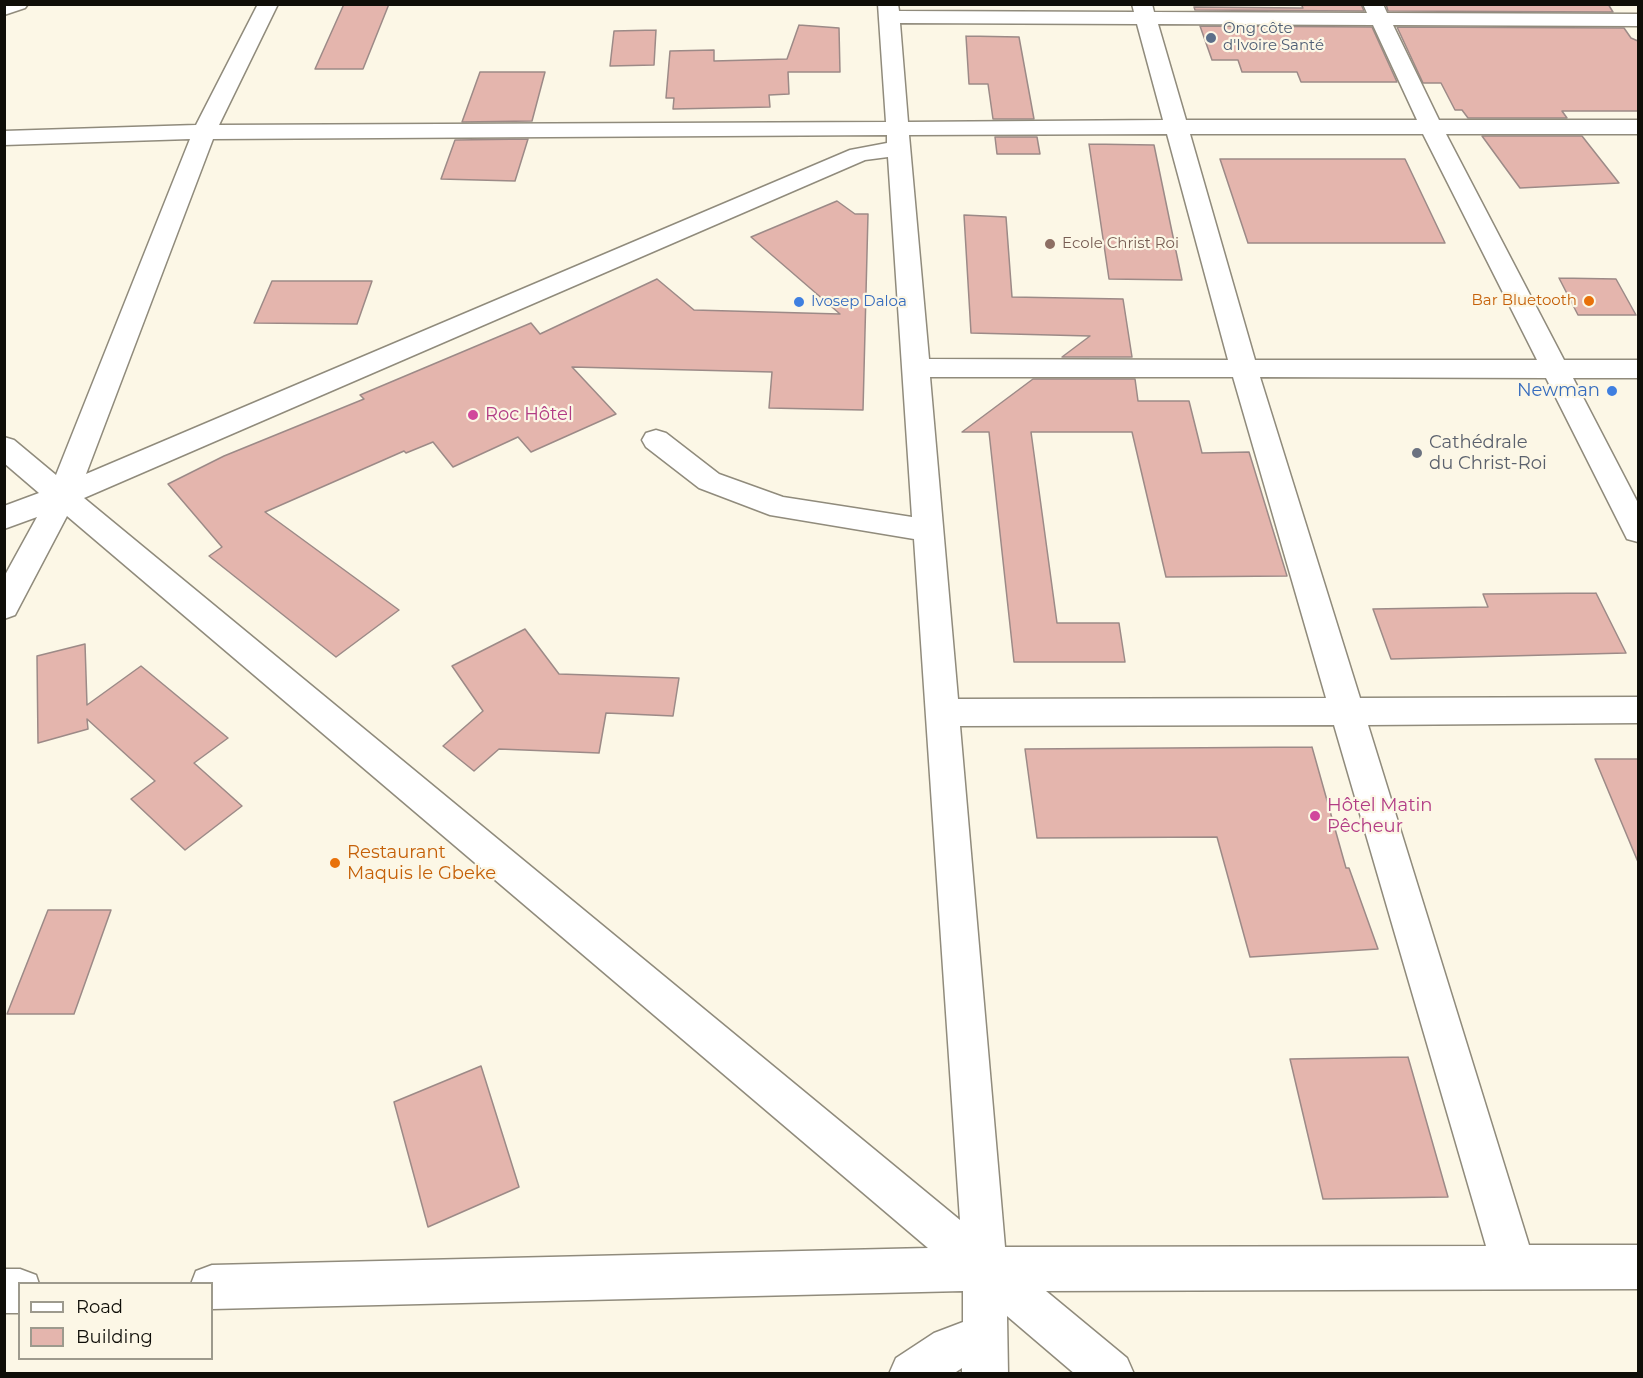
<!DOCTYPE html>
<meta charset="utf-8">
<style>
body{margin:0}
#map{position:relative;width:1643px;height:1378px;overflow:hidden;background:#fcf7e6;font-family:Montserrat,sans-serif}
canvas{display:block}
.frame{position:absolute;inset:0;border:6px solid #0f0e08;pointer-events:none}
.legend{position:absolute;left:18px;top:1282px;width:195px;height:78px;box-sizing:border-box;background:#fcf7e6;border:2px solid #9d9a8d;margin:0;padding:8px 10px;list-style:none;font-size:18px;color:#0f0e08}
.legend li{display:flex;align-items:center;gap:12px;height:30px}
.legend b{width:30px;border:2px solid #9d9a8d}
</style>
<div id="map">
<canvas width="1643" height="1378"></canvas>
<div class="frame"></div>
<ul class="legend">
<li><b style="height:8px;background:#fff"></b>Road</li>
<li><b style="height:16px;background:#e4b5ad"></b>Building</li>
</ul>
</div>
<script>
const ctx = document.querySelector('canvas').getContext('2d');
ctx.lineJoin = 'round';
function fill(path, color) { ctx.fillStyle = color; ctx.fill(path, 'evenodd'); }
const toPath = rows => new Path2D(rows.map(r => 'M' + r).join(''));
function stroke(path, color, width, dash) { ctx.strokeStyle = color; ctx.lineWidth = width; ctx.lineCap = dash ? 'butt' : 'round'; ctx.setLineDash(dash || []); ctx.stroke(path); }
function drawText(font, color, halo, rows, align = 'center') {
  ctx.font = font + ' Montserrat,sans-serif'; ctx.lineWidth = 4.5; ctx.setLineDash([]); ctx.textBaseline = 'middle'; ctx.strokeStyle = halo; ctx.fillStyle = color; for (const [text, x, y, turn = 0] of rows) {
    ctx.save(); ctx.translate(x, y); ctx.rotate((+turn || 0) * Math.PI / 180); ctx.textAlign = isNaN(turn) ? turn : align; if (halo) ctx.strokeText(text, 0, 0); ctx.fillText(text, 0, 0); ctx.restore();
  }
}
const building = toPath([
 [344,4,389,4,363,69,315,69,344,4],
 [1301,4,1361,4,1364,11,1195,10,1194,7,1303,8,1301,4],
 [1386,4,1608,4,1613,12,1388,11,1386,4],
 [799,25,839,28,840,72,788,72,789,94,769,95,770,107,673,109,674,98,666,98,670,51,714,50,714,61,787,59,799,25],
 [1200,26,1372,27,1397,82,1301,82,1297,72,1242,72,1238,60,1212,60,1200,26],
 [1397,27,1624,28,1631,38,1638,41,1638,111,1562,111,1567,118,1468,118,1462,110,1455,110,1441,83,1423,83,1397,27],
 [656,30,654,65,610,66,614,31,656,30],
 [966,36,1019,37,1034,119,993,119,988,84,969,84,966,36],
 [480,72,545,72,532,121,462,122,480,72],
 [1482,136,1582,136,1619,183,1520,188,1482,136],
 [995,137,1037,137,1040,154,997,154,995,137],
 [528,139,515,181,441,179,455,140,528,139],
 [1089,144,1154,145,1182,280,1109,279,1089,144],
 [1220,159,1405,159,1445,243,1248,243,1220,159],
 [837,201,855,214,868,214,863,410,769,408,772,372,572,367,616,414,531,452,518,437,453,467,433,442,406,453,404,451,265,512,399,610,336,657,209,556,222,547,168,484,224,456,364,399,360,395,531,323,540,334,657,279,694,310,840,314,751,237,837,201],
 [964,215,1006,217,1012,297,1123,299,1132,357,1062,357,1090,336,971,333,964,215],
 [1559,278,1616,279,1636,315,1578,315,1559,278],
 [272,281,372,281,357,324,254,323,272,281],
 [1033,379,1135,379,1138,401,1189,401,1202,453,1249,452,1287,576,1166,577,1132,432,1031,432,1057,623,1119,623,1125,662,1014,662,989,432,962,432,1033,379],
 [1596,593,1626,653,1391,659,1373,609,1488,607,1483,594,1596,593],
 [525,629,559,674,679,678,673,716,606,713,599,753,499,749,474,771,443,746,483,711,452,666,525,629],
 [85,644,87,705,141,666,228,738,194,763,242,806,185,850,131,799,155,781,87,719,88,729,38,743,37,656,85,644],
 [1312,747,1346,868,1349,868,1378,949,1250,957,1217,837,1037,838,1025,749,1312,747],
 [1595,759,1638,759,1638,862,1595,759],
 [48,910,111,910,74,1014,7,1014,48,910],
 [1408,1057,1448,1197,1323,1199,1290,1059,1408,1057],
 [481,1066,519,1187,428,1227,394,1102,481,1066]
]);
fill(building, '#e4b5ad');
stroke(building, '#9c8a87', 1.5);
const minor = toPath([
 [4,4,28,4,25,8,4,15,4,4],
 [258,4,278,4,219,125,886,122,878,4,898,4,899,11,1134,12,1132,4,1152,4,1154,12,1367,13,1363,4,1383,4,1387,13,1638,14,1638,26,1393,25,1439,120,1638,120,1638,134,1446,134,1564,360,1638,360,1638,378,1573,378,1638,503,1638,542,1627,539,1623,531,1546,378,1260,377,1360,698,1638,697,1638,723,1368,725,1529,1245,1638,1245,1638,1289,1046,1291,1127,1358,1134,1374,1075,1374,1007,1316,1008,1374,962,1374,962,1368,953,1374,889,1374,896,1358,934,1333,963,1322,963,1291,212,1309,212,1284,191,1284,196,1271,212,1265,928,1248,67,516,15,615,4,619,4,577,37,517,4,529,4,506,39,493,4,463,4,437,14,440,56,475,190,139,4,145,4,131,196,125,258,4],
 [900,23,1137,24,1163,120,908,122,900,23],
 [1158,24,1373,25,1417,120,1186,120,1158,24],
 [1167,134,1228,360,929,359,909,135,1167,134],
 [1190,134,1423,134,1537,360,1255,360,1190,134],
 [887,135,887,143,850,150,86,474,213,139,887,135],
 [888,157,912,517,783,497,719,474,666,433,656,430,646,433,642,440,646,447,699,488,770,515,914,539,960,1220,84,498,865,160,888,157],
 [930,377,1233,377,1326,698,958,699,930,377],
 [1334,725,1486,1246,1005,1247,960,726,1334,725],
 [4,1269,20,1269,36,1275,39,1284,20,1284,20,1313,4,1313,4,1269]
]);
stroke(minor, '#908b7c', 3);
fill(minor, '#fff');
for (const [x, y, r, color] of [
 [1211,38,6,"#5c6f8a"],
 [1050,244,6,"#8d6e63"],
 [1589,301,6,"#e8710a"],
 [799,302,6,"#3f7fe0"],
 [1612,391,6,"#3f7fe0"],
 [473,415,6,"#d1479c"],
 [1417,453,6,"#6b7280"],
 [1315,816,6,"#d1479c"],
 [335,863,6,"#e8710a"]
]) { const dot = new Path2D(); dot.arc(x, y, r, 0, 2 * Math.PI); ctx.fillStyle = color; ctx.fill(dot); stroke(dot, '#fcf7e6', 2); }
drawText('15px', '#4e5e75', '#fcf7e6', [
 ["Ong côte",1223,29],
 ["d'Ivoire Santé",1223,46]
], 'left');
drawText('15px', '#785e54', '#fcf7e6', [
 ["Ecole Christ Roi",1062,244]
], 'left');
drawText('15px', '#c56008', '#fcf7e6', [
 ["Bar Bluetooth",1577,301]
], 'right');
drawText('15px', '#366cbe', '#fcf7e6', [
 ["Ivosep Daloa",811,302]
], 'left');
drawText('18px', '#366cbe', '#fcf7e6', [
 ["Newman",1600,391]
], 'right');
drawText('18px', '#b23c85', '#fcf7e6', [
 ["Roc Hôtel",485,415],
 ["Hôtel Matin",1327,806],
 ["Pêcheur",1327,827]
], 'left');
drawText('18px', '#5b616d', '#fcf7e6', [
 ["Cathédrale",1429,443],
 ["du Christ-Roi",1429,464]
], 'left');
drawText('18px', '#c56008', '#fcf7e6', [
 ["Restaurant",347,853],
 ["Maquis le Gbeke",347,874]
], 'left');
</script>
